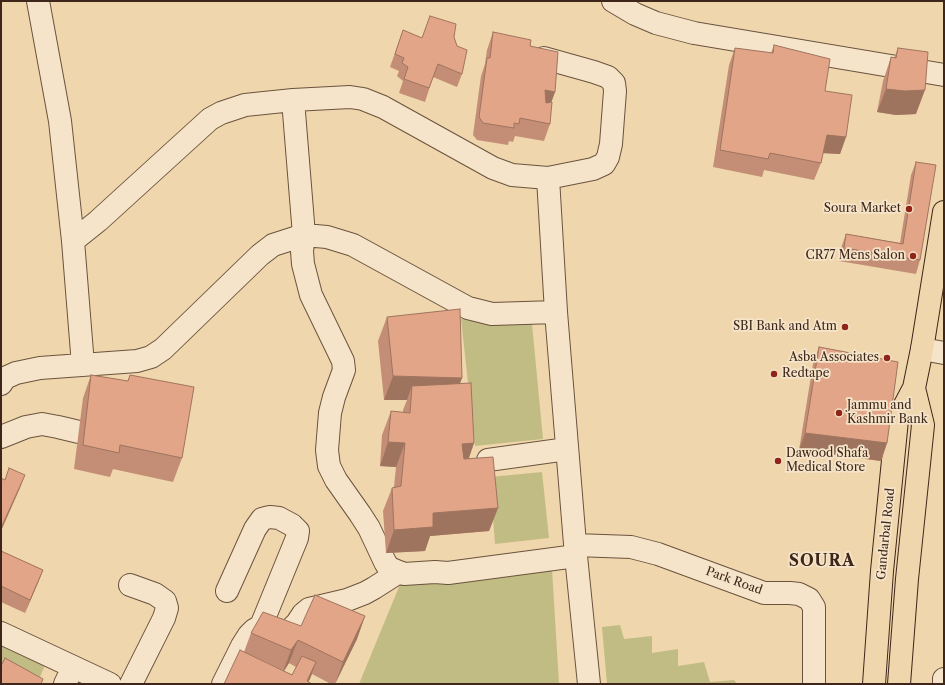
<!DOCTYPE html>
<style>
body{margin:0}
#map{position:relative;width:945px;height:685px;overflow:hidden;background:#f0d6ac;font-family:"Libre Caslon Text",serif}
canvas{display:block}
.frame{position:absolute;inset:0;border:2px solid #3e271a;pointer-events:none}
</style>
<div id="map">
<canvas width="945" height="685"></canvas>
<div class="frame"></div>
</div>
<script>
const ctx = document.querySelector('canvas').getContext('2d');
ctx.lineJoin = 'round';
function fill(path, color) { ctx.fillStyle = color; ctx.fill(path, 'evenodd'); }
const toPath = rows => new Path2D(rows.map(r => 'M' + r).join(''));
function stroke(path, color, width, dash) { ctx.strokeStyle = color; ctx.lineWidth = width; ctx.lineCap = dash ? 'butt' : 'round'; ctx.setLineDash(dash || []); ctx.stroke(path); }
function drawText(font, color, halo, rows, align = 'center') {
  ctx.font = font + ' "Libre Caslon Text",serif'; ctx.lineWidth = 3.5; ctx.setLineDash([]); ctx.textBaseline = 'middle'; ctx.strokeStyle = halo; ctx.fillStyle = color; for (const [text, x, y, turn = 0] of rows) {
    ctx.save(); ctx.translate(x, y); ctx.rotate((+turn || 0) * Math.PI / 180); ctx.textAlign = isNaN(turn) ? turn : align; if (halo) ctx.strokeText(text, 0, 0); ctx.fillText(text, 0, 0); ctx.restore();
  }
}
fill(toPath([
 [461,319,532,324,543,439,475,446],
 [542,472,549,538,495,544,490,477],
 [552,569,559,684,359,684,401,582],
 [620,625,624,639,652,636,652,653,678,649,678,666,704,662,710,682,734,680,737,684,607,684,602,627],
 [1,644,45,665,37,684,1,679]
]), '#c1bc84');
const minor = toPath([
 [38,1,60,121,73,241,83,365],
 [613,1,635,14,656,23,694,33,944,75],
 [293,100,304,235,302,251,303,264,311,295,343,361,344,370,334,397,330,413,327,450,329,466,336,480,360,514,369,528,385,562,388,567,394,570,404,574,435,572,448,573,576,556],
 [548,178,556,312,576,556,589,684],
 [73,241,98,221,210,119,221,113,245,105,293,100,350,97,363,99,383,107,493,168,512,175,548,178,593,169,604,164,608,157,611,144,615,91,614,83,608,77,594,72,544,58],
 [922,349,944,353],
 [1,384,5,378,16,373,40,368,137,361,151,357,163,349,260,255,273,245,304,235,327,237,353,245,468,308,492,314,556,312],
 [1,437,26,427,42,424,58,427,79,432],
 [488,460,567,449],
 [575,545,631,547,658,554,764,593,790,593,799,594,809,599,814,607,814,684],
 [130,585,155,594,165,601,167,608,164,618,131,684],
 [227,591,255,529,262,519,270,517,279,518,292,525,298,531,297,538,261,626],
 [1,633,110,684],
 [65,684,73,667],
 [223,684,242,646,249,635,254,630,261,626,285,632,289,631,297,623,303,614,309,609,347,600,365,593,374,588,399,572],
 [944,684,944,679]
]);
const major = toPath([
 [874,684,882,571,897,420,914,388,922,349,944,212],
 [899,684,907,579,923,425,914,388]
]);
stroke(minor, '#6a533e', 24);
stroke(major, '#3e271a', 24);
stroke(minor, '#f5e4c9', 22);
stroke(major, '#f0d6ac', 22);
fill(toPath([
 [430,16,454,37,462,74,457,87,433,77,425,102,399,93,403,81,397,76,399,71,390,67,403,30,422,38],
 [493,32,530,46,555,92,551,102,550,124,544,141,515,136,513,142,509,141,508,145,477,140,473,135,481,76,485,64,487,50],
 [774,45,825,91,846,137,840,154,823,153,821,163,814,180,764,170,762,177,713,167,729,65,735,48,771,53],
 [898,48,916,114,896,115,877,112,883,81,891,57,894,58],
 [916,162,920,260,916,274,839,261,841,248,846,234,900,243,911,175],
 [387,317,462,378,460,383,474,443,469,458,498,508,489,531,430,536,425,551,386,553,383,511,392,488,394,487,396,467,380,466,382,435,391,411,403,413,403,410,407,400,384,400,378,341],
 [819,347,887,443,881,461,799,450,813,364],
 [91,375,128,381,130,375,182,458,173,482,113,469,110,477,74,469,83,398],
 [1,551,43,570,25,613,1,602],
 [365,616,357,639,335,684,331,684,312,674,308,682,244,652,251,633,301,626],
 [289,663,296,667,292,675,284,671]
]), '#c38e75');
fill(toPath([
 [886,89,925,90,916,114,896,115,877,112],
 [545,90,555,92,549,109,539,108],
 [827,135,846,137,840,154,821,153],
 [393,376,462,378,453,401,412,386,407,400,384,400],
 [805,433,887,443,881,461,799,450],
 [388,442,405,443,396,467,380,466],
 [474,443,466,466,453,468,462,444],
 [25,475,20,488,1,531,1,528],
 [498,508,489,531,430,536,425,551,386,553,394,530,433,513],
 [43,570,38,583,25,613,30,600],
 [365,616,357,639,335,684,343,662],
 [298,640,289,663,282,674,291,650],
 [316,662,310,679,307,684,307,681]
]), '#9f745f');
const building = toPath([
 [430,16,456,24,454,37,457,46,467,50,462,74,438,64,429,88,404,79,408,67,402,63,404,58,395,54,403,30,422,38,430,16],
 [493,32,531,40,530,46,558,52,555,92,545,90,546,103,552,102,550,124,520,118,519,124,514,123,514,128,483,123,479,117,487,58,490,58,493,32],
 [774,45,830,59,825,91,852,95,846,137,827,135,821,163,770,153,768,159,720,150,735,48,773,53,774,45],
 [898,48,928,52,925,90,905,91,886,89,891,57,896,58,898,48],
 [916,162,936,165,920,260,844,248,846,234,903,244,916,162],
 [460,309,462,378,393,376,387,317,460,309],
 [819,347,898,362,887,443,805,433,819,347],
 [91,375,128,381,130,375,194,387,182,458,120,445,119,453,83,445,91,375],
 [471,383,474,443,462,444,464,459,493,457,498,508,433,513,433,527,394,530,392,488,401,486,405,443,388,442,391,411,410,413,412,386,471,383],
 [9,468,25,475,1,528,1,478,5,480,9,468],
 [1,551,43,570,30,600,1,586,1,551],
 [315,595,365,616,343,662,298,640,291,650,251,633,263,612,301,626,315,595],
 [240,650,292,675,302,656,316,662,307,681,312,684,224,684,240,650],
 [5,658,43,679,41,684,1,684,1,666,5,658]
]);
fill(building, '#e3a588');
stroke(building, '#9f745f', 1);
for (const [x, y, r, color] of [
 [909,209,4,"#8f2418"],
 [913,256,4,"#8f2418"],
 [845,327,4,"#8f2418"],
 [887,358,4,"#8f2418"],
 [774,374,4,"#8f2418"],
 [839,413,4,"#8f2418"],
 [778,461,4,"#8f2418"]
]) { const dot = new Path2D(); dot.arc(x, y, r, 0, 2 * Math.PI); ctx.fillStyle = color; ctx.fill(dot); stroke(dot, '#f5e4c9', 1.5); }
drawText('12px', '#3e271a', '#f5e4c9', [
 ["Soura Market",901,209],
 ["CR77 Mens Salon",905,256],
 ["SBI Bank and Atm",837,327],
 ["Asba Associates",879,358],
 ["Redtape",782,374,"left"],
 ["Jammu and",847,406,"left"],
 ["Kashmir Bank",847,420,"left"],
 ["Dawood Shafa",786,454,"left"],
 ["Medical Store",786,468,"left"]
], 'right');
drawText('12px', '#3e271a', '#f5e4c9', [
 ["Gandarbal Road",886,534,-84],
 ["Park Road",734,581,20]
]);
ctx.letterSpacing = '1px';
drawText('bold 16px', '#3e271a', '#f5e4c9', [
 ["SOURA",822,561]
]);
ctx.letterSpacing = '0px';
</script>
